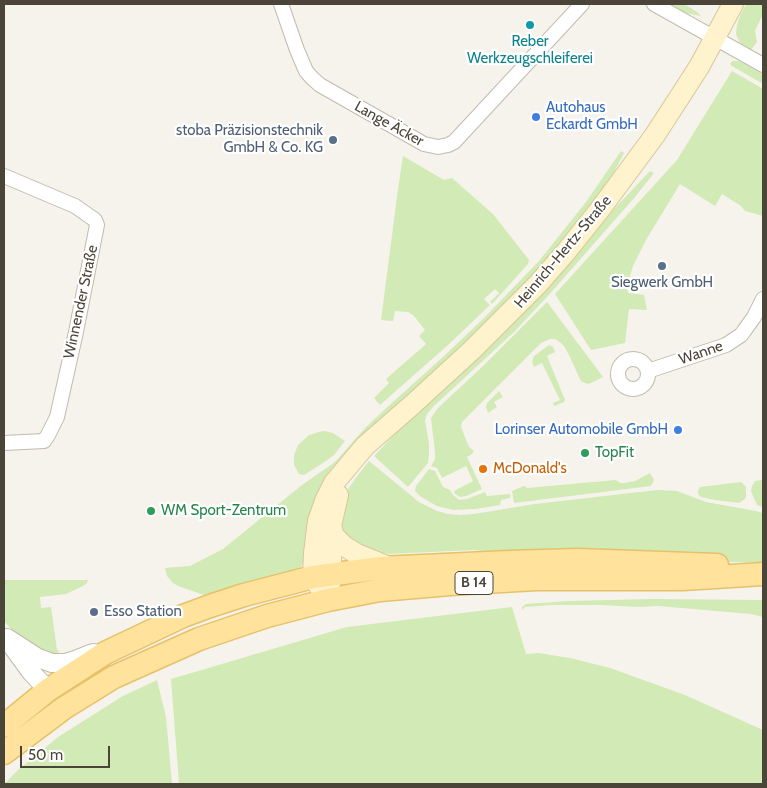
<!DOCTYPE html>
<meta charset="utf-8">
<style>
body{margin:0}
#map{position:relative;width:767px;height:788px;overflow:hidden;background:#f6f3ec;font-family:Cabin,sans-serif}
canvas{display:block}
.frame{position:absolute;inset:0;border:5px solid #4b4439;pointer-events:none}
.scale{position:absolute;left:20px;top:746px;width:90px;height:22px;box-sizing:border-box;border:2px solid #4b4439;border-top:0;padding-left:6px;font-size:15px;line-height:18px;white-space:nowrap;color:#4b4439;-webkit-text-stroke:4px #fff;paint-order:stroke}
</style>
<div id="map">
<canvas width="767" height="788"></canvas>
<div class="frame"></div>
<div class="scale">50 m</div>
</div>
<script>
const ctx = document.querySelector('canvas').getContext('2d');
ctx.lineJoin = 'round';
function fill(path, color) { ctx.fillStyle = color; ctx.fill(path, 'evenodd'); }
const toPath = rows => new Path2D(rows.map(r => 'M' + r).join(''));
function stroke(path, color, width, dash) { ctx.strokeStyle = color; ctx.lineWidth = width; ctx.lineCap = dash ? 'butt' : 'round'; ctx.setLineDash(dash || []); ctx.stroke(path); }
function drawText(font, color, halo, rows, align = 'center') {
  ctx.font = font + ' Cabin,sans-serif'; ctx.lineWidth = 4.5; ctx.setLineDash([]); ctx.textBaseline = 'middle'; ctx.strokeStyle = halo; ctx.fillStyle = color; for (const [text, x, y, turn = 0] of rows) {
    ctx.save(); ctx.translate(x, y); ctx.rotate((+turn || 0) * Math.PI / 180); ctx.textAlign = isNaN(turn) ? turn : align; if (halo) ctx.strokeText(text, 0, 0); ctx.fillText(text, 0, 0); ctx.restore();
  }
}
fill(toPath([
 [667,4,684,4,697,12,701,16,685,13],
 [746,4,763,4,763,14,755,31,757,42,751,50,740,43,736,34,737,25,740,16],
 [732,61,739,61,763,74,763,84,732,66,730,64],
 [732,71,763,89,763,216,745,211,741,206,722,194,715,206,680,184,646,240,633,266,627,286,628,293,644,295,647,310,629,309,625,343,591,350,555,294,677,160],
 [621,151,624,153,610,180,568,240,499,317,363,436,300,569,245,583,210,595,204,595,178,586,173,583,167,576,165,568,190,566,223,549,302,485,335,462,365,428,384,410,444,356,484,318,539,261,586,202],
 [403,156,444,180,452,178,493,214,529,260,528,264,492,304,490,302,499,293,495,289,484,299,490,305,448,345,380,405,374,398,389,383,386,379,426,344,419,336,425,330,414,316,408,312,395,311,393,321,381,320,398,189],
 [650,171,654,173,635,197,547,297,514,332,434,406,427,414,425,421,429,443,429,454,428,463,408,487,374,456,394,435,467,366,573,258,614,209],
 [547,302,603,377,589,384,585,383,581,381,579,377,570,357,564,346,561,343,555,339,550,339,541,343,462,422,461,426,464,435,469,447,474,451,472,454,467,457,482,489,466,496,460,497,455,494,454,491,473,481,466,466,442,478,437,468,431,466,435,459,435,452,431,418,438,408,483,366],
 [549,345,553,347,555,352,547,356,565,400,564,402,554,406,553,403,560,400,542,363,534,367,532,361,534,356],
 [499,391,503,397,494,402,497,407,488,413,486,407,487,403],
 [324,431,333,433,345,441,334,455,323,463,304,475,299,474,294,465,294,455,298,445,309,435,319,432],
 [369,461,419,502,437,511,448,514,459,515,474,514,535,504,657,490,677,491,706,502,756,511,763,513,763,563,512,554,474,550,389,554,369,551,350,545,340,526,342,503,348,489,361,471],
 [429,469,435,471,443,487,450,490,453,495,459,500,467,499,485,492,487,496,510,494,510,498,501,500,500,505,475,509,453,510,437,506,421,497,415,491,416,486],
 [650,473,654,480,651,486,514,503,512,491,524,486,527,488,616,480,620,483,624,483,635,481],
 [763,480,763,507,757,505,751,491,752,486,755,481],
 [741,482,746,487,746,496,745,499,739,503,715,500,701,497,698,494,698,491,700,487],
 [4,580,88,580,87,583,83,586,66,594,40,597,41,608,51,607,57,650,59,651,56,655,47,654,18,637,4,621],
 [652,599,763,600,763,617,751,614,659,606,637,607,601,605,552,605,525,607,522,610,522,607,526,604,569,601],
 [512,607,526,654,538,653,570,658,610,668,685,695,763,730,763,784,179,784,171,679,347,627],
 [157,680,166,717,172,784,4,784,18,770,58,737,123,696]
]), '#d2eab5');
const minor = toPath([
 [281,4,297,50,306,71,312,78,320,85,424,144,438,147,448,145,454,142,582,4],
 [654,4,763,65],
 [4,176,75,206,95,220,97,225,96,230,76,332,57,417,48,435,44,441,4,443],
 '618 374a15 15 0 1 1 30 0a15 15 0 1 1-30 0Z',
 [648,371,726,345,741,335,744,331,754,317,763,299]
]);
const tertiary = toPath([
 [7,638,38,658,52,663,65,663,75,660,90,654,94,653],
 [12,646,31,672,48,690]
]);
const secondary = toPath([
 [331,526,334,536,344,546,357,554,389,567],
 [329,590,331,574,331,526,338,495],
 [328,600,313,577,314,553,318,521,325,501,334,483,365,446,412,405,472,350,538,284,565,253,601,208,655,135,699,67,733,4]
]);
const primary = toPath([
 [4,726,48,690,105,653,183,616,213,605,244,595,313,577,380,568,509,562,578,560,717,565],
 [4,753,64,708,114,677,199,639,267,616,328,600,380,590,450,584,536,579,683,579,763,574]
]);
stroke(minor, '#c2bbae', 16);
stroke(tertiary, '#c2bbae', 20);
stroke(secondary, '#d6c79b', 22);
stroke(primary, '#e6c16a', 25);
stroke(minor, '#fff', 14);
stroke(tertiary, '#fff', 18);
stroke(secondary, '#fff3cd', 20);
stroke(primary, '#ffe39c', 22);
for (const [x, y, r, color] of [
 [530,25,5,"#0f9aa8"],
 [536,117,5,"#3f7fe0"],
 [333,140,5,"#5c6f8a"],
 [662,266,5,"#5c6f8a"],
 [678,430,5,"#3f7fe0"],
 [585,453,5,"#2e9e5b"],
 [483,469,5,"#e8710a"],
 [151,511,5,"#2e9e5b"],
 [94,612,5,"#5c6f8a"]
]) { const dot = new Path2D(); dot.arc(x, y, r, 0, 2 * Math.PI); ctx.fillStyle = color; ctx.fill(dot); stroke(dot, '#fff', 2); }
for (const [x, y, w] of [
 [474,583,38]
]) { const box = new Path2D(); box.roundRect(x - w / 2, y - 11.5, w, 23, 4); ctx.fillStyle = '#fff'; ctx.fill(box); stroke(box, '#4b4439', 1); }
drawText('bold 14px', '#4b4439', null, [
 ["B 14",474,583]
]);
drawText('15px', '#0d838f', '#fff', [
 ["Reber",530,42],
 ["Werkzeugschleiferei",530,59]
]);
drawText('15px', '#366cbe', '#fff', [
 ["Autohaus",546,108],
 ["Eckardt GmbH",546,125],
 ["Lorinser Automobile GmbH",668,430,"right"]
], 'left');
drawText('15px', '#4b4439', '#fff', [
 ["Lange Äcker",389,124,29],
 ["Heinrich-Hertz-Straße",563,252,-50],
 ["Winnender Straße",81,302,-78],
 ["Wanne",701,353,-19]
]);
drawText('15px', '#4e5e75', '#fff', [
 ["stoba Präzisionstechnik",323,131],
 ["GmbH & Co. KG",323,148],
 ["Siegwerk GmbH",662,283,"center"],
 ["Esso Station",104,612,"left"]
], 'right');
drawText('15px', '#27864d', '#fff', [
 ["TopFit",595,453],
 ["WM Sport-Zentrum",161,511]
], 'left');
drawText('15px', '#c56008', '#fff', [
 ["McDonald's",493,469]
], 'left');
</script>
